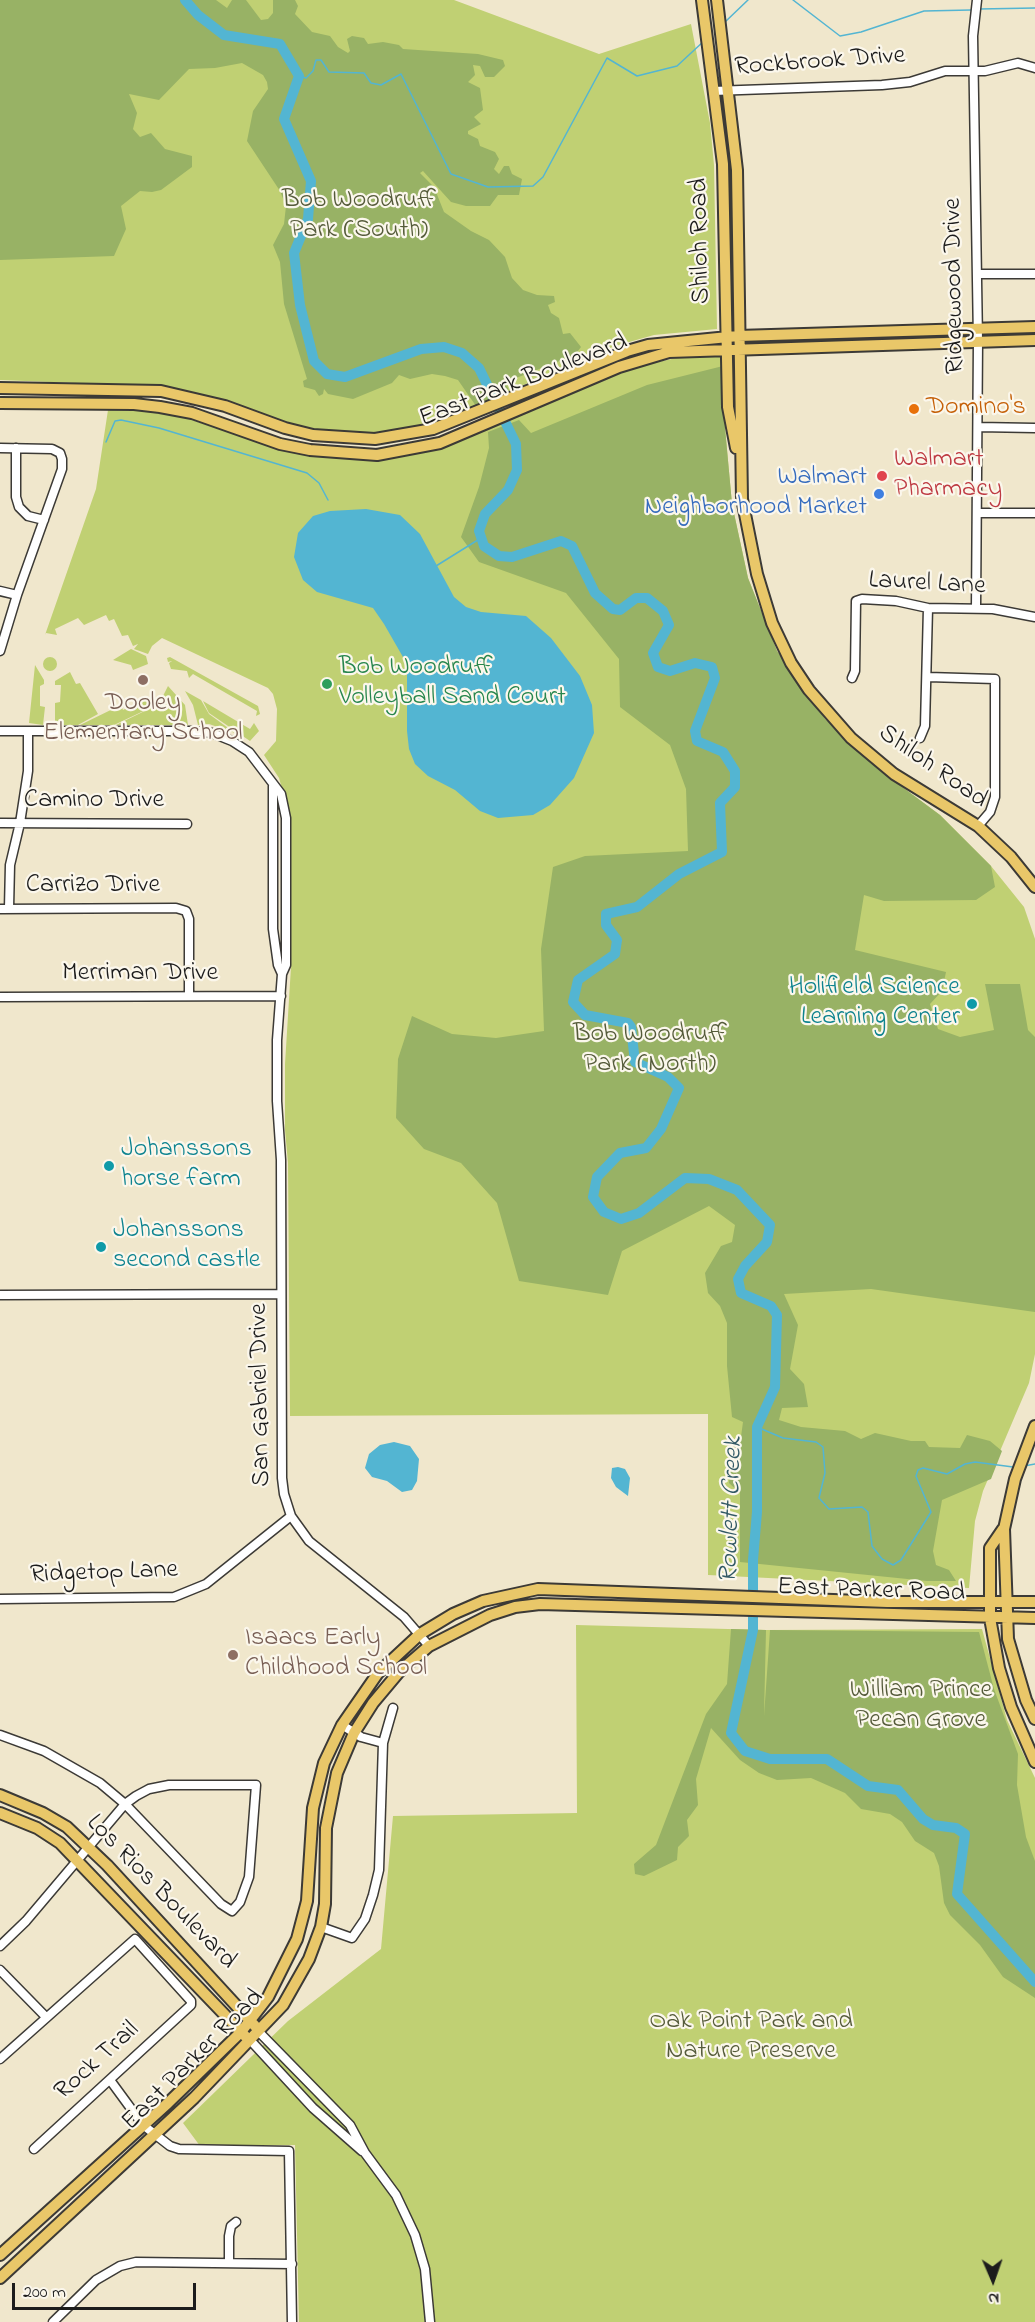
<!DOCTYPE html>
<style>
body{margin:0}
#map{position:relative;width:1035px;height:2322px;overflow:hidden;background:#f0e7cc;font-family:"Indie Flower",sans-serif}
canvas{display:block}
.north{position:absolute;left:963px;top:2250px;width:60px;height:60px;-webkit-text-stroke:4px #fbf7ec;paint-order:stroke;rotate:178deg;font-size:16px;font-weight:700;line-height:24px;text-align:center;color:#1c1c1c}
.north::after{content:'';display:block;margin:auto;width:21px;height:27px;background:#1c1c1c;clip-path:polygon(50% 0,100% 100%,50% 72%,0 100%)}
.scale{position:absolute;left:12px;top:2283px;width:184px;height:27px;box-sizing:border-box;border:3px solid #1c1c1c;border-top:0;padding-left:8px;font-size:18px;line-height:21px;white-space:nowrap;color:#1c1c1c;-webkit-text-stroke:4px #fbf7ec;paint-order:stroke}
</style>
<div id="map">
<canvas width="1035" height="2322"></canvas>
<div class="north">N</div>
<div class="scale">200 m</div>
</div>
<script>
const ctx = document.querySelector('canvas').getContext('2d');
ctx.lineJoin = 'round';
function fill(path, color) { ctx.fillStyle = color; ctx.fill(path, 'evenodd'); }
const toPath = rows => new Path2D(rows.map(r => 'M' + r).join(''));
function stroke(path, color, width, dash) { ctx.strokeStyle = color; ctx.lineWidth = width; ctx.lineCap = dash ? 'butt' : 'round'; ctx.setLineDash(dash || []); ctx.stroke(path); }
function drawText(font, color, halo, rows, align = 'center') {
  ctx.font = font + ' "Indie Flower",sans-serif'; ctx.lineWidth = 4.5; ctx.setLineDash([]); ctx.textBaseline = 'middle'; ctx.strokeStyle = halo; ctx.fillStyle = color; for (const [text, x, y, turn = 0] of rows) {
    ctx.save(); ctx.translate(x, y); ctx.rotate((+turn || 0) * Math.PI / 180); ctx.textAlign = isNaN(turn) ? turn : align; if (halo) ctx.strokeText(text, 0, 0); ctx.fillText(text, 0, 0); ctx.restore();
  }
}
fill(toPath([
 [0,0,454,0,599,54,691,24,710,123,714,165,717,329,654,335,615,346,434,423,403,431,372,434,315,430,286,424,207,396,151,386,0,380],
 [724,355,724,417,732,504,748,578,777,651,825,719,886,775,940,815,991,866,1024,907,1035,939,1035,1354,1029,1383,983,1491,975,1521,969,1588,708,1575,708,1414,290,1416,288,1163,285,1130,285,1064,291,967,289,813,279,778,264,755,276,741,277,709,273,694,268,688,162,638,152,646,148,654,134,649,138,644,133,646,128,635,122,636,114,619,109,621,106,615,84,625,78,618,55,629,57,635,46,633,45,635,96,489,108,410,146,411,183,417,267,445,305,455,379,459,443,448,630,368,681,357],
 [131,649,146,656,148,664,133,670,131,665,113,660],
 '43 664a7 7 0 1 1 14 0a7 7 0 1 1-14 0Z',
 [170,657,258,706,260,714,256,716,257,711,193,674,189,678,187,671,171,669,169,663,172,661,168,662,167,658],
 [35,665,44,680,44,684,40,686,40,706,45,707,43,725,29,723],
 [70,672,76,684,80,683,98,714,78,725,58,725,55,722,55,703,60,702,61,685,55,685,55,681],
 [168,686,185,705,188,725,116,725,159,704],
 [185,691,201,700,209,714,235,733,209,724,198,725,193,705],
 [164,695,152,707,114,725,80,725,121,705,123,710,148,698,150,700],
 [203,701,250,729,254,723,259,731,250,741,209,713],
 [576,1625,766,1630,982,1629,1007,1720,1035,1778,1035,2322,299,2322,295,2145,200,2146,183,2123,288,2021,381,1949,393,1816,577,1813]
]), '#c0d073');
fill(toPath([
 [0,0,216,0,227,8,232,0,246,0,261,20,268,19,273,13,273,0,295,0,298,6,295,14,312,32,330,36,338,47,348,53,350,51,347,39,352,36,364,38,368,44,383,42,399,45,403,49,478,54,503,60,505,66,494,77,485,77,480,66,473,65,475,75,468,82,480,88,483,110,474,117,481,124,468,131,468,134,478,139,480,146,495,152,499,159,494,169,499,174,504,166,509,166,512,174,522,179,519,195,498,195,490,206,466,206,451,202,423,171,420,173,434,187,444,212,471,231,489,240,505,257,512,278,523,290,537,295,554,296,555,302,548,305,551,313,559,318,563,334,570,333,581,347,575,355,511,380,507,385,509,392,476,406,458,380,445,376,432,374,410,379,399,375,392,383,353,399,328,394,324,389,323,394,319,396,315,390,304,387,303,381,307,379,284,304,280,262,273,245,284,224,286,206,280,191,247,141,253,111,268,89,267,82,263,75,242,63,215,68,189,69,159,100,129,94,137,113,133,129,140,137,151,133,165,149,192,156,192,167,161,190,152,192,140,191,121,206,126,229,114,256,0,260],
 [723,366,724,417,732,504,748,578,777,651,825,719,886,775,940,815,991,866,995,887,976,900,884,901,864,895,855,950,946,972,942,991,930,1004,938,1029,960,1037,994,1030,985,984,1020,984,1028,1030,1035,1037,1035,1312,871,1289,784,1294,798,1325,790,1369,804,1384,808,1407,782,1408,779,1420,801,1427,845,1431,861,1439,875,1433,911,1441,925,1441,929,1447,960,1448,967,1435,990,1441,1002,1451,991,1479,942,1500,933,1551,936,1565,949,1570,956,1581,927,1581,740,1562,740,1493,729,1483,731,1448,740,1444,743,1422,732,1417,727,1366,727,1323,720,1306,708,1293,705,1273,721,1246,732,1242,735,1225,709,1206,622,1251,608,1295,519,1281,497,1203,461,1163,424,1149,396,1118,398,1059,412,1016,452,1034,496,1038,544,1031,541,949,553,867,585,856,688,851,686,789,670,745,620,707,619,659,566,593,479,562,461,537,479,487,489,448,488,432,519,420,531,433,647,385],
 [731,1629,766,1630,764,1716,770,1630,979,1632,994,1689,1018,1754,1017,1785,1026,1837,1035,1861,1035,1998,1003,1977,980,1945,950,1915,944,1903,939,1866,934,1853,915,1841,902,1822,890,1814,861,1809,845,1793,811,1778,777,1780,759,1773,740,1760,711,1728,696,1779,698,1805,687,1820,689,1836,678,1847,677,1860,644,1876,635,1874,634,1864,656,1845,706,1714,727,1684]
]), '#98b265');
fill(toPath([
 [366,509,400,515,420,534,454,597,466,607,481,612,526,616,551,638,580,676,592,705,594,733,574,778,550,805,533,815,498,818,480,811,455,790,428,776,415,764,409,749,407,731,407,664,384,624,373,608,317,592,303,580,294,557,298,533,313,516,330,511],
 [394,1442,410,1446,419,1459,417,1481,412,1490,402,1492,387,1481,372,1477,365,1468,369,1454,380,1445],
 [618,1467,625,1469,630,1478,628,1496,616,1487,611,1478,612,1468]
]), '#53b5d2');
stroke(toPath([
 [793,0,840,36,861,32,924,11,971,10],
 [979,9,1035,8],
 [725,22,748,0],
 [299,76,306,78,313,71,316,60,321,60,329,72,364,73,371,83,381,85,401,74,451,174,488,187,533,186,543,177,607,58,637,76,677,66,704,41],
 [106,442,115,421,121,420,159,428,307,473,319,483,328,500],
 [436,566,481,538],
 [757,1427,783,1438,816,1442,823,1447,825,1473,819,1498,829,1509,862,1507,868,1512,872,1546,882,1559,893,1565,901,1560,931,1512,916,1476,918,1470,923,1468,947,1474,965,1464,975,1462,1013,1467],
 [1024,1466,1035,1464]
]), '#53b5d2', 1.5);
stroke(toPath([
 [185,0,198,15,224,35,280,44,299,76,284,119,311,181,308,219,294,253,300,305,314,361,327,374,345,377,421,349,444,347,462,353,479,368,516,444,517,470,508,490,485,514,479,531,484,546,499,556,512,557,561,541,572,546,595,593,613,609,620,610,636,598,647,598,663,611,669,625,653,653,658,667,670,671,695,663,712,667,715,678,695,731,697,741,723,752,735,771,735,787,720,803,722,852,679,874,637,907,606,914,606,925,617,940,615,954,578,980,573,1002,585,1015,628,1023,631,1027,635,1062,668,1077,679,1088,661,1129,646,1148,620,1153,597,1177,593,1197,604,1212,621,1219,639,1213,685,1178,709,1179,737,1190,770,1225,767,1242,745,1266,738,1279,741,1293,771,1306,777,1315,775,1387,757,1427,757,1512,753,1560,753,1630,731,1733,745,1751,770,1759,827,1759,868,1786,898,1790,923,1819,933,1825,956,1828,965,1834,957,1894,1035,1982]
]), '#53b5d2', 10);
const minor = toPath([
 [713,91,882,85,910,82,945,71,985,71,1018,63,1035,68],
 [977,274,1035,274],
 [978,427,1035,428],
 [0,448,52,449,60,453,62,459,62,469,17,595,0,651],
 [16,448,16,497,19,507,28,516,44,520],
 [977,513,1035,513],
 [0,591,17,595],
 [976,608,978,341,973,36,977,0],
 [928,677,995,679,995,797,990,812,978,826],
 [852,678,855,671,856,601,862,599,896,601,928,608,993,609,1035,617],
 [0,731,193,731,212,733,232,741,249,752,281,794,286,818,286,965,282,974,277,1040,277,1101,281,1160,282,1478,284,1494,291,1516,309,1541,404,1617,429,1646],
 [920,738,925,726,928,608],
 [273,786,273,929,278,965,282,974],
 [0,823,187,824],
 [9,908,10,865,20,823,28,771,28,732],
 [0,909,176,908,186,911,189,919,189,996],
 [0,997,281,996],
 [0,1295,281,1294],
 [0,1599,174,1597,206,1584,291,1516],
 [342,1725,361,1737,383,1743],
 [0,1735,44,1751,100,1783,125,1804,221,1904,232,1911,240,1902,249,1877,256,1785,169,1785,149,1789,136,1796,125,1804,26,1921,0,1946],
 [321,1927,352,1938,365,1919,373,1895,379,1870,383,1743,393,1708],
 [0,1970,46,2017],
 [259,2032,350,2125,365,2153,396,2195,415,2235,425,2269,430,2322],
 [251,2041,313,2108,362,2151],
 [0,2059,135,1939,191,2001,191,2005,34,2149],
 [110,2080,143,2125,170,2146,179,2149,289,2151,292,2322],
 [229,2262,229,2236,231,2226,236,2222],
 [53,2322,96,2280,120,2266,136,2262,292,2264]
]);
const major = toPath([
 [702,0,723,164,728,407,736,448],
 [717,0,737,170,742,499,757,574,772,623,791,663,809,690,851,738,894,774,978,826,1011,857,1035,887],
 [0,388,161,391,225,406,285,428,313,435,375,439,433,429,627,351,648,345,738,336,1035,327],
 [0,403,134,404,160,407,192,413,280,444,310,450,377,455,440,443,619,367,669,352,1035,340],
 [1035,1426,1015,1479,1004,1529,1008,1639,1026,1700,1035,1719],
 [1003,1529,990,1548,990,1618,999,1668,1011,1707,1035,1762],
 [0,1795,43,1813,67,1827,107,1865,255,2026],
 [0,1813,37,1828,60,1843,246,2037],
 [0,2255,168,2103,241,2032,268,1997,297,1939,307,1901,313,1808,324,1763,342,1725,378,1673,420,1634,453,1614,483,1601,538,1589,887,1602,1035,1602],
 [0,2278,194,2098,283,2005,309,1959,321,1927,325,1904,326,1828,337,1773,354,1733,373,1703,399,1672,429,1646,490,1615,515,1607,540,1604,1035,1618]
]);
stroke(minor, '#3c3a36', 11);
stroke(major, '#3c3a36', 14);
stroke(minor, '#fff', 8);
stroke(major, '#e9c769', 10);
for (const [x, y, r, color] of [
 [914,409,6,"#e8710a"],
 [882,476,6,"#e0444e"],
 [879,494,6,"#3f7fe0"],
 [143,680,6,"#8d6e63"],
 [327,684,6,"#2e9e5b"],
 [972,1004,6,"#0f9aa8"],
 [109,1166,6,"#0f9aa8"],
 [101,1247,6,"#0f9aa8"],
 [233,1655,6,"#8d6e63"]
]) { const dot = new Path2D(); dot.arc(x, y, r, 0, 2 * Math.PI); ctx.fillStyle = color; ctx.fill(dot); stroke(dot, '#fbf7ec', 2); }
drawText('26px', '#1c1c1c', '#fbf7ec', [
 ["Rockbrook Drive",820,63,-4],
 ["Shiloh Road",702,241,-91],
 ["Ridgewood Drive",956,286,-91],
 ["East Park Boulevard",524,382,-21],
 ["Laurel Lane",927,585,3],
 ["Shiloh Road",932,768,35],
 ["Camino Drive",94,802],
 ["Carrizo Drive",93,887],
 ["Merriman Drive",140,975],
 ["San Gabriel Drive",262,1395,-91],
 ["Ridgetop Lane",104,1574,-2],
 ["East Parker Road",871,1592,2],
 ["Los Rios Boulevard",160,1893,46],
 ["East Parker Road",194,2061,-45],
 ["Rock Trail",98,2062,-42]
]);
drawText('26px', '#555b3a', '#fbf7ec', [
 ["Bob Woodruff",359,202],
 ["Park (South)",359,232],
 ["Bob Woodruff",650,1036],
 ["Park (North)",650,1066],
 ["William Prince",921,1692],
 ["Pecan Grove",921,1722],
 ["Oak Point Park and",751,2023],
 ["Nature Preserve",751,2053]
]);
drawText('26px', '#c56008', '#fbf7ec', [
 ["Domino's",926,409]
], 'left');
drawText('26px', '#be3a42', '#fbf7ec', [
 ["Walmart",894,461],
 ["Pharmacy",894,491]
], 'left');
drawText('26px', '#366cbe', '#fbf7ec', [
 ["Walmart",867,479],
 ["Neighborhood Market",867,509]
], 'right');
drawText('26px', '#27864d', '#fbf7ec', [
 ["Bob Woodruff",339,669],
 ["Volleyball Sand Court",339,699]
], 'left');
drawText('26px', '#785e54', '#fbf7ec', [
 ["Dooley",143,705],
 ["Elementary School",143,735],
 ["Isaacs Early",245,1640,"left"],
 ["Childhood School",245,1670,"left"]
]);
drawText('26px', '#0d838f', '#fbf7ec', [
 ["Holifield Science",960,989,"right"],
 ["Learning Center",960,1019,"right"],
 ["Johanssons",121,1151],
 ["horse farm",121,1181],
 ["Johanssons",113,1232],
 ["second castle",113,1262]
], 'left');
drawText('italic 27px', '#325965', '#fbf7ec', [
 ["Rowlett Creek",733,1510,-88]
]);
</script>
